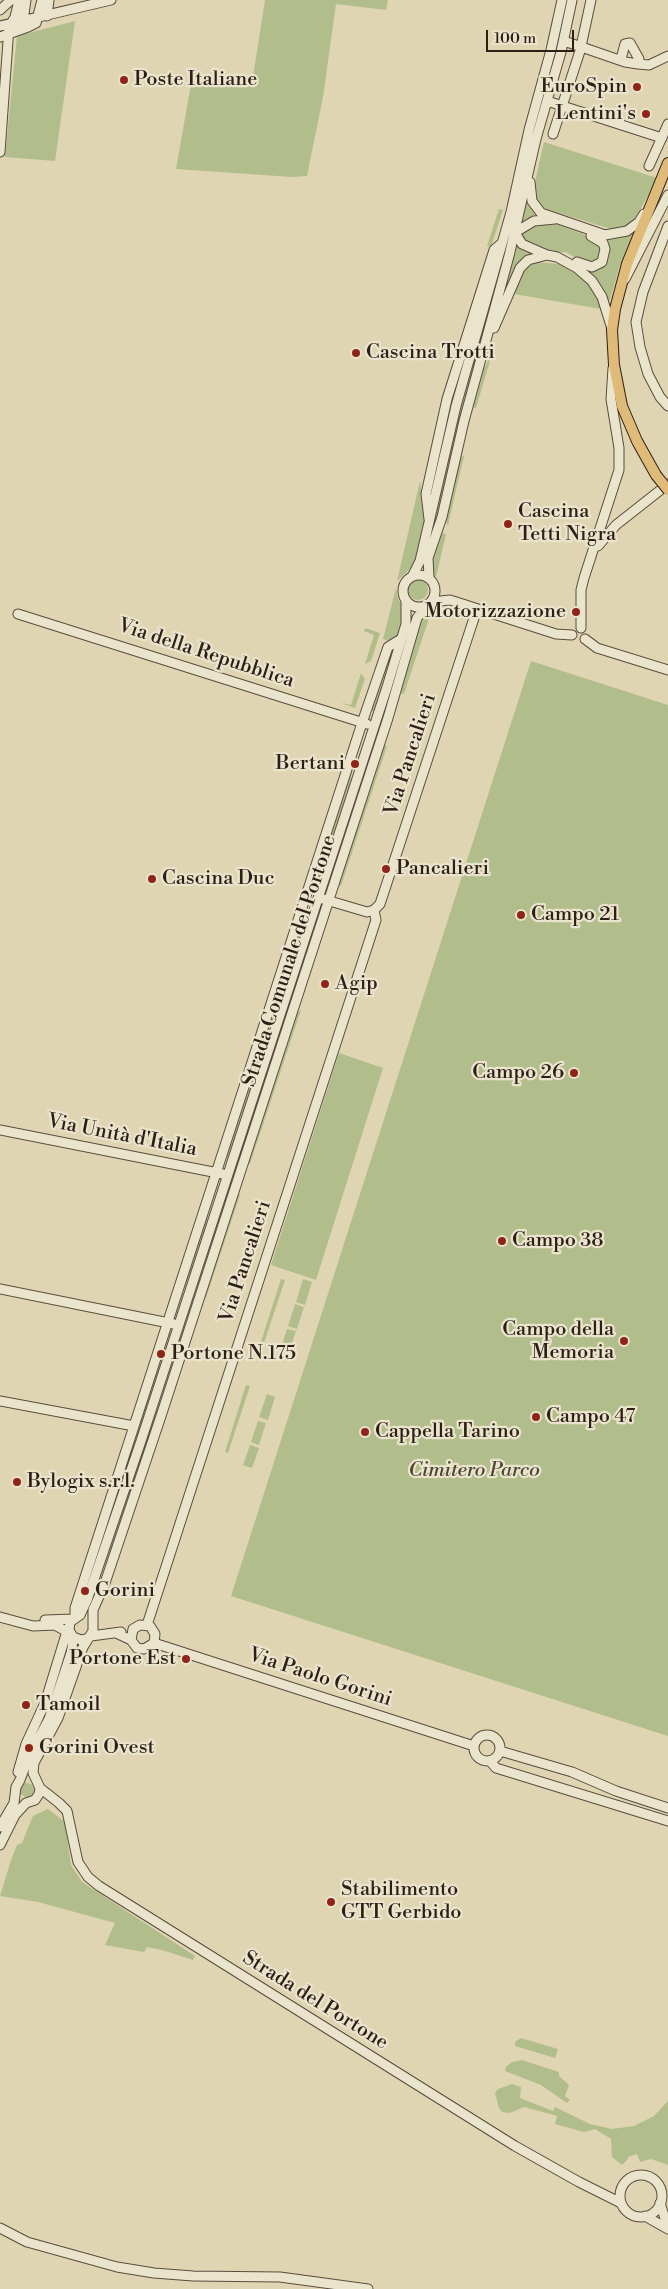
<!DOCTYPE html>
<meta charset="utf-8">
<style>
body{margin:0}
#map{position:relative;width:668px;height:2289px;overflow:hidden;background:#dfd5b2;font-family:"Libre Bodoni",serif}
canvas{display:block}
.scale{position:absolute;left:486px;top:30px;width:88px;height:22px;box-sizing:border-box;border:2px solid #2d1f16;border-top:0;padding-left:6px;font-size:15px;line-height:18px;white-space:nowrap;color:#2d1f16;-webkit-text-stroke:4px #eae4cd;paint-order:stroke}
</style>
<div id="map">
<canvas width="668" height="2289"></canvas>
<div class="scale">100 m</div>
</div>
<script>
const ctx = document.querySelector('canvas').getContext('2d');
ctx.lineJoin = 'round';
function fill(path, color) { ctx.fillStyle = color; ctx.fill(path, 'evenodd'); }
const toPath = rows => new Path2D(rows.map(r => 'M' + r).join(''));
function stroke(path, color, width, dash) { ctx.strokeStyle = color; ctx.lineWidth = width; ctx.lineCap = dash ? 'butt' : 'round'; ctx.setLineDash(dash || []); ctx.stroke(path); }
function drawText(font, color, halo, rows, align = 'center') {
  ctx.font = font + ' "Libre Bodoni",serif'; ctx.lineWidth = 4.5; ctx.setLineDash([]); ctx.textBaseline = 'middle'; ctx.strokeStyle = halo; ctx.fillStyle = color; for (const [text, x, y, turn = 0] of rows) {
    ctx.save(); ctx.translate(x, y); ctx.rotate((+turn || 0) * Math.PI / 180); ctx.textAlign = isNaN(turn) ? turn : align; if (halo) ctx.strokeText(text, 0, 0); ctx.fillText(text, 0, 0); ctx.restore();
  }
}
fill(toPath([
 [265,0,388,0,386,10,336,4,323,97,307,176,292,177,176,169,193,73,252,83],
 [75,21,55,161,5,157,17,36],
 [544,142,657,178,637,216,627,225,611,229,542,208,537,202,534,186],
 [527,196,540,216,522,222,522,221],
 [499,209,503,210,491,247,487,246],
 [538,223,554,223,593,238,599,242,602,255,594,264,576,258,566,252,555,253,536,248,523,241,520,231],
 [634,233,619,268,610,300,608,301,585,269,598,267,603,238,618,238],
 [517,244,533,254,525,258,517,266,502,298],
 [502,253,507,254,437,524,427,549,455,425],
 [536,262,560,264,587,281,598,298,601,309,514,294,518,280,524,269],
 [479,303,429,507,427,495,447,409],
 [492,354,476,408,473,407,480,375],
 [464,456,448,525,444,521,460,457],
 [420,481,425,524,417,562,397,581],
 [442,533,446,534,436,577,432,572,430,564],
 '408 590a10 10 0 1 1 20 0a10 10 0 1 1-20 0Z',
 [396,588,398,599,402,606,403,619,399,636,392,642,383,639],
 [433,606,404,694,399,692,415,641,419,622,425,612],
 [365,628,380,633,371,661,365,664,374,635,364,631],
 [396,645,374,712,369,710,388,651],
 [531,661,668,705,668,1736,231,1596],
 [361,673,365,679,355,708,341,703,351,705],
 [382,744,387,746,341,886,336,885],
 [352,764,351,782,320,879,315,878],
 [305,908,307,909,296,952,229,1158,225,1156],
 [309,939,304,963,241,1157,238,1161,235,1160],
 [301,1010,250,1164,246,1163,294,1014],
 [339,1053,383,1068,316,1280,271,1265],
 [236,1193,240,1195,206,1298,204,1297,207,1288],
 [207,1209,209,1210,206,1227,192,1272,184,1288,182,1287],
 [281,1279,285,1280,262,1349,259,1348],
 [303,1279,312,1282,305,1305,296,1302],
 [295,1304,304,1307,297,1329,288,1326],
 [287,1329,296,1331,288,1355,280,1352],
 [161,1357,157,1376,104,1540,104,1525],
 [246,1385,250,1386,228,1453,225,1452],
 [162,1387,157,1413,100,1589,114,1531],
 [267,1394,275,1397,268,1420,259,1417],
 [258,1421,266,1423,259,1445,251,1442],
 [250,1445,259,1448,252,1468,243,1465],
 '20 1790a7 7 0 1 1 14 0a7 7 0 1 1-14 0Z',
 [48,1809,65,1822,71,1865,82,1882,195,1956,193,1960,162,1950,147,1947,144,1952,105,1945,115,1923,38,1902,0,1896,11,1860,17,1845,22,1843,33,1816],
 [521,2038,558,2049,555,2058,515,2046,515,2042],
 [522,2060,559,2072,559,2076,569,2085,565,2096,570,2100,567,2103,541,2085,505,2071,506,2067,512,2062],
 [512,2084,521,2087,520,2098,553,2111,555,2107,590,2124,612,2129,634,2126,654,2116,668,2101,668,2165,651,2159,640,2162,637,2154,628,2157,628,2159,622,2165,612,2157,611,2139,595,2129,584,2132,555,2124,557,2116,524,2107,510,2113,502,2112,499,2108,495,2093,498,2089]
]), '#b2bd8c');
const minor = toPath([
 [0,10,11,0],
 [47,16,49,0],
 [23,21,26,0],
 [0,26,111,0],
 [0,37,28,27,36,23,42,0],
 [564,41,625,62,638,64,639,59,630,43,625,44,621,59],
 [638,64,649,65,668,56],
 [547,101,662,138],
 [553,134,580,51,591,0],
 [0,152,9,27,15,17,19,0],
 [649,166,668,124],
 [530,182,532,201,541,213,605,235,627,231,639,222,644,214],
 [668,226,643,292,636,322,640,347,648,374,660,397,668,406],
 [514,231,522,244,547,255],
 [514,233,534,221,555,219],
 [577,262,592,267,602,262,605,249,603,243,591,236],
 [625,279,668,195],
 [494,328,520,268,528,260,547,255,557,257,577,268,592,281,602,297,612,329],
 [429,519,426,494,447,399,494,250,502,243],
 [598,546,616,525,668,484],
 '403 591a16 16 0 1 1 32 0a16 16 0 1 1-32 0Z',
 [413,575,420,561,456,406,511,212,529,130,551,50,562,0],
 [429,577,428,558,442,517,464,421,509,256,536,139,561,52,572,0],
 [431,602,450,600,556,634,572,635],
 [18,614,367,724],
 [581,628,581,590,584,578,619,470,619,448,611,399,613,368],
 [585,639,597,648,668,670],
 [323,899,367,912,374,910,380,904,477,609],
 [0,1130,223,1174],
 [0,1289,174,1324],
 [0,1401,134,1426],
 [0,1617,33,1626,55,1625,71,1634],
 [75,1617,75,1608,362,723,388,647,401,639],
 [45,1620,73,1619],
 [147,1625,376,920,374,910],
 [116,1633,131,1640,137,1648,144,1649,154,1643,155,1634,150,1626,140,1625,133,1629,131,1640],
 [91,1636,121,1632],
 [89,1638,81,1640,73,1637,69,1630,70,1622,80,1615,87,1600,141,1441,387,687,406,624,406,602],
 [154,1643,474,1746],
 '474 1748a13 13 0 1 1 26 0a13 13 0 1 1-26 0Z',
 [500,1751,572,1772,616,1791,668,1808],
 [490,1761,496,1768,668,1821],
 [18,1772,26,1744,45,1703,67,1631],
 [40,1788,59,1803,67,1811,78,1862,88,1877,99,1886,515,2146,579,2182,621,2203],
 [0,1827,14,1803,16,1787,20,1780,29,1756,49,1719,72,1650,73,1637],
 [0,1845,15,1815,26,1803,35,1800,39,1794,40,1788,33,1773,34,1763,58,1718,83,1647,93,1631,93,1610,105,1583,162,1413,388,718,417,618,426,606],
 '620 2196a21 21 0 1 1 42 0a21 21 0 1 1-42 0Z',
 [660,2203,668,2228],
 [645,2216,668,2229],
 [0,2228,27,2242,117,2267,154,2273,193,2276,280,2277,368,2289]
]);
const major = toPath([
 [656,475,637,441,622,406,614,365,612,330,615,309,627,264,668,163]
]);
stroke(minor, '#5a4c3d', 11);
stroke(major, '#2d1f16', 12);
stroke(minor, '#eae4cd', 9);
stroke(major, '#e0ba79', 10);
const majorBridge = toPath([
 [656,475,668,490]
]);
stroke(majorBridge, '#2d1f16', 12, []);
stroke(majorBridge, '#e0ba79', 10);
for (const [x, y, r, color] of [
 [124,80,5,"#8f2418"],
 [637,87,5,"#8f2418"],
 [646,114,5,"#8f2418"],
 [356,353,5,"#8f2418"],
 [508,524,5,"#8f2418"],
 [576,612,5,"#8f2418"],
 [355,764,5,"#8f2418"],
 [386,869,5,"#8f2418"],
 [152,879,5,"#8f2418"],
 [521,915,5,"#8f2418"],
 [325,984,5,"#8f2418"],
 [574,1073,5,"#8f2418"],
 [502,1241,5,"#8f2418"],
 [624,1341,5,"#8f2418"],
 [161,1354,5,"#8f2418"],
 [536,1417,5,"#8f2418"],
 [365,1432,5,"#8f2418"],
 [17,1482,5,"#8f2418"],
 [85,1591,5,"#8f2418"],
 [186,1659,5,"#8f2418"],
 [26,1705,5,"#8f2418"],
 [29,1748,5,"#8f2418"],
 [331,1902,5,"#8f2418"]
]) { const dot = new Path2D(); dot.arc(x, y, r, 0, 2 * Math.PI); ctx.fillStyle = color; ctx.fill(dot); stroke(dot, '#eae4cd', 2); }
drawText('20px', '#2d1f16', '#eae4cd', [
 ["Poste Italiane",134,80],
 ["EuroSpin",627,87,"right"],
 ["Lentini's",636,114,"right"],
 ["Cascina Trotti",366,353],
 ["Cascina",518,512],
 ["Tetti Nigra",518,535],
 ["Motorizzazione",566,612,"right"],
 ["Bertani",345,764,"right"],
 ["Pancalieri",396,869],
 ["Cascina Duc",162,879],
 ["Campo 21",531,915],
 ["Agip",335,984],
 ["Campo 26",564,1073,"right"],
 ["Campo 38",512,1241],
 ["Campo della",614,1330,"right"],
 ["Memoria",614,1353,"right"],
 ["Portone N.175",171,1354],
 ["Campo 47",546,1417],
 ["Cappella Tarino",375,1432],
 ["Bylogix s.r.l.",27,1482],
 ["Gorini",95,1591],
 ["Portone Est",176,1659,"right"],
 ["Tamoil",36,1705],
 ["Gorini Ovest",39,1748],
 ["Stabilimento",341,1890],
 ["GTT Gerbido",341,1913]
], 'left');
drawText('20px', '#2d1f16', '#eae4cd', [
 ["Via della Repubblica",206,654,18],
 ["Via Pancalieri",411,755,-72],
 ["Strada Comunale del Portone",290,961,-72],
 ["Via Unità d'Italia",122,1136,11],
 ["Via Pancalieri",246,1262,-72],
 ["Via Paolo Gorini",320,1678,18],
 ["Strada del Portone",315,2001,32]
]);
drawText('italic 20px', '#4e4634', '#eae4cd', [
 ["Cimitero Parco",474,1471]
]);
</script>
